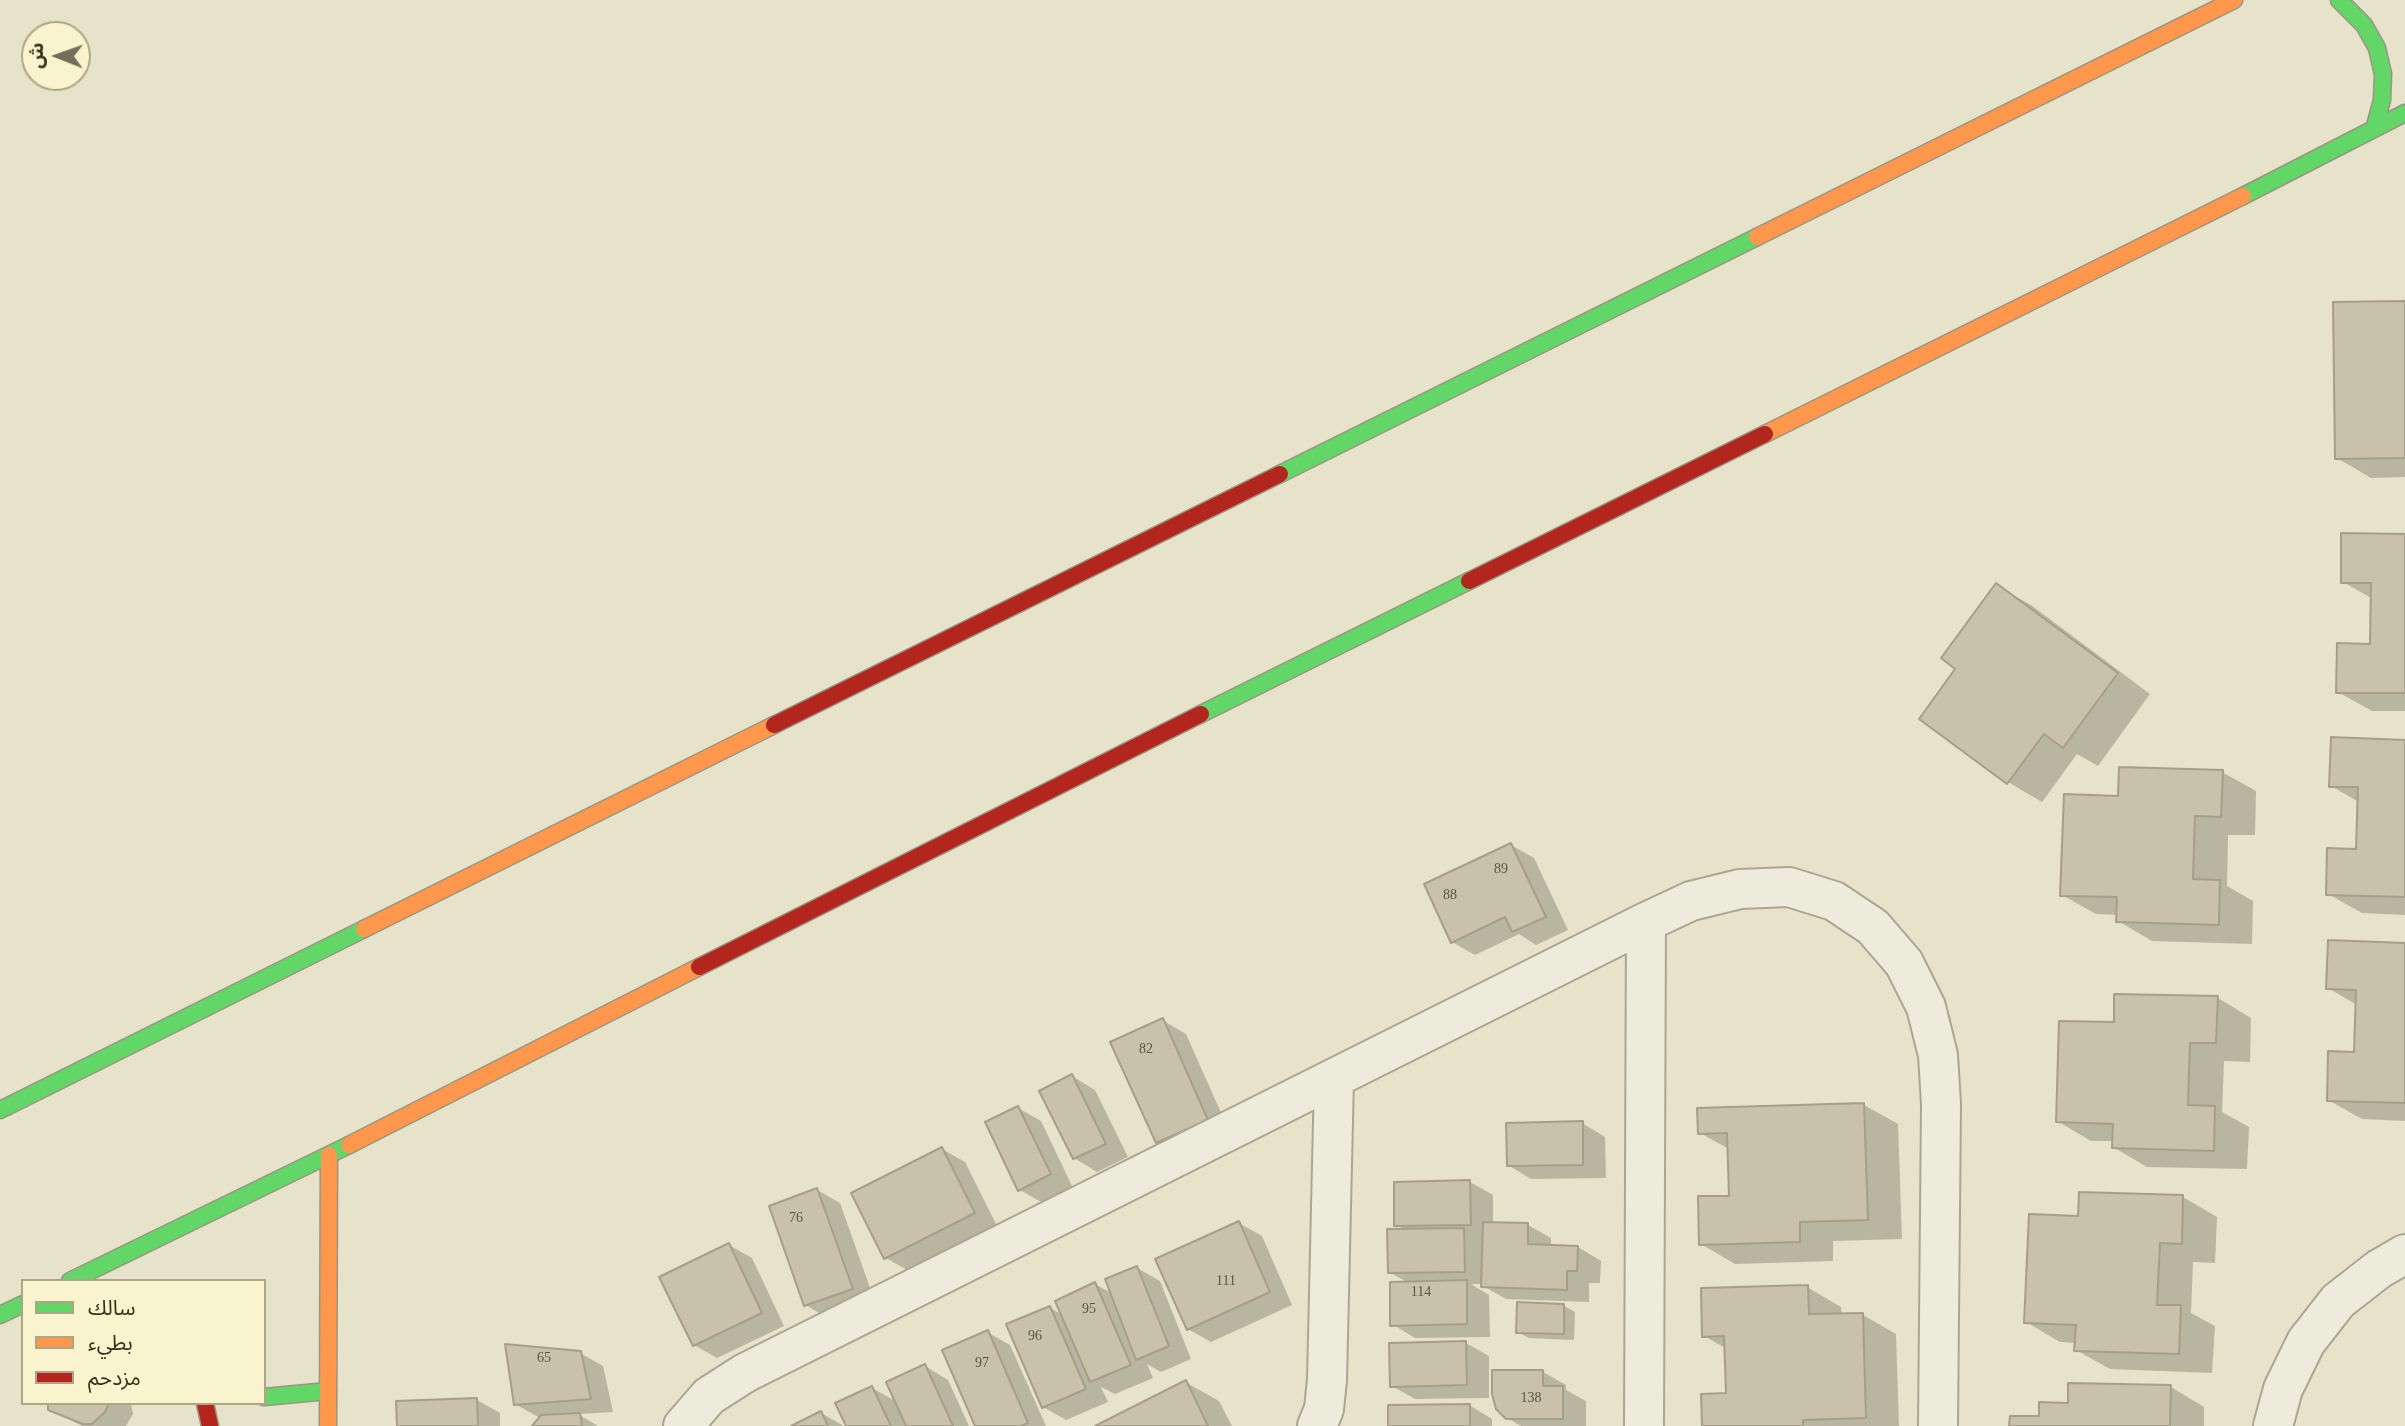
<!DOCTYPE html>
<meta charset="utf-8">
<style>
body{margin:0}
#map{position:relative;width:2405px;height:1426px;overflow:hidden;background:#e6e3ca;font-family:Georgia,"Noto Sans Arabic",serif}
canvas{display:block}
.legend{position:absolute;left:21px;top:1279px;width:245px;height:126px;box-sizing:border-box;background:#f9f4cd;border:2px solid #ada585;margin:0;padding:9px 12px;list-style:none;font-size:21px;color:#3a2f1a}
.legend li{display:flex;align-items:center;gap:14px;height:35px}
.legend b{width:35px;border:2px solid #ada585}
.north{position:absolute;left:21px;top:21px;width:70px;height:70px;box-sizing:border-box;background:#f9f4cd;border:2px solid #ada585;border-radius:50%;rotate:271deg;font-size:19px;font-weight:700;line-height:28px;text-align:center;color:#3a2f1a}
.north::after{content:'';display:block;margin:auto;width:24px;height:32px;background:#766e58;clip-path:polygon(50% 0,100% 100%,50% 72%,0 100%)}
</style>
<div id="map">
<canvas width="2405" height="1426"></canvas>
<ul class="legend">
<li><b style="height:9px;background:#63d668"></b>سالك</li>
<li><b style="height:9px;background:#ff974d"></b>بطيء</li>
<li><b style="height:9px;background:#b3261e"></b>مزدحم</li>
</ul>
<div class="north">ش</div>
</div>
<script>
const ctx = document.querySelector('canvas').getContext('2d');
ctx.lineJoin = 'round';
function fill(path, color) { ctx.fillStyle = color; ctx.fill(path, 'evenodd'); }
const toPath = rows => new Path2D(rows.map(r => 'M' + r).join(''));
function stroke(path, color, width, dash) { ctx.strokeStyle = color; ctx.lineWidth = width; ctx.lineCap = dash ? 'butt' : 'round'; ctx.setLineDash(dash || []); ctx.stroke(path); }
function drawText(font, color, halo, rows, align = 'center') {
  ctx.font = font + ' Georgia,serif'; ctx.lineWidth = 5; ctx.setLineDash([]); ctx.textBaseline = 'middle'; ctx.strokeStyle = halo; ctx.fillStyle = color; for (const [text, x, y, turn = 0] of rows) {
    ctx.save(); ctx.translate(x, y); ctx.rotate((+turn || 0) * Math.PI / 180); ctx.textAlign = isNaN(turn) ? turn : align; if (halo) ctx.strokeText(text, 0, 0); ctx.fillText(text, 0, 0); ctx.restore();
  }
}
fill(toPath([
 [2405,303,2405,477,2371,478,2337,458],
 [2405,535,2405,711,2372,711,2338,692,2372,645,2373,599,2343,582],
 [1997,586,2031,605,2150,694,2098,766,2077,754,2042,802,2008,782,1958,668],
 [2405,741,2405,915,2362,913,2328,894,2358,851,2359,802,2331,786],
 [2222,772,2256,791,2255,835,2228,835,2227,886,2253,901,2252,944,2152,941,2118,921,2118,915,2096,914,2062,895,2120,798],
 [1511,845,1534,858,1568,930,1536,945,1519,934,1475,955,1452,942],
 [2405,944,2405,1121,2362,1119,2328,1100,2356,1054,2357,1005,2328,988],
 [2218,998,2251,1018,2250,1062,2224,1061,2222,1112,2249,1127,2247,1169,2147,1167,2113,1147,2114,1141,2091,1141,2057,1121,2115,1024],
 [1162,1020,1186,1034,1230,1133,1180,1155,1157,1142],
 [1072,1076,1095,1090,1128,1157,1097,1172,1074,1158],
 [1864,1105,1898,1124,1902,1239,1833,1241,1833,1261,1735,1264,1701,1244,1731,1197,1729,1149,1700,1133],
 [1018,1108,1041,1121,1073,1188,1043,1203,1020,1190],
 [1582,1123,1605,1137,1606,1178,1531,1179,1508,1165],
 [942,1149,965,1162,997,1226,909,1271,886,1258],
 [1470,1182,1493,1195,1493,1224,1528,1225,1551,1238,1551,1246,1578,1247,1601,1261,1600,1283,1589,1283,1589,1302,1506,1299,1483,1286,1483,1284,1471,1284,1489,1295,1490,1337,1415,1338,1392,1324,1409,1283,1389,1272,1406,1230,1396,1225],
 [817,1190,840,1203,875,1302,829,1319,806,1305],
 [2183,1197,2217,1217,2215,1263,2193,1262,2191,1313,2215,1326,2212,1373,2110,1369,2076,1350,2077,1343,2060,1342,2026,1322,2080,1218],
 [1239,1223,1262,1236,1292,1305,1211,1342,1188,1329],
 [729,1245,752,1258,784,1326,717,1358,694,1345],
 [1137,1268,1160,1281,1191,1359,1161,1372,1147,1364,1153,1378,1115,1394,1101,1387,1108,1402,1066,1420,1043,1407,1050,1308,1063,1315,1095,1284,1113,1294],
 [1807,1287,1841,1307,1842,1315,1863,1315,1896,1334,1899,1426,1704,1426,1728,1395,1727,1349,1704,1336],
 [1564,1306,1575,1312,1574,1340,1529,1338,1518,1332],
 [987,1332,1010,1345,1046,1426,977,1426],
 [1466,1343,1489,1356,1489,1398,1415,1399,1392,1386],
 [580,1353,603,1366,613,1412,578,1414,598,1426,534,1426,540,1418,515,1404],
 [925,1366,948,1380,969,1426,848,1426,872,1388,897,1402],
 [1543,1372,1566,1385,1566,1390,1586,1401,1586,1426,1521,1426,1507,1418],
 [1185,1382,1219,1401,1232,1426,1099,1426],
 [2171,1387,2204,1407,2204,1426,2011,1426,2041,1418,2069,1405],
 [477,1400,500,1413,500,1426,399,1426],
 [50,1403,131,1403,133,1414,126,1426,82,1426,50,1409],
 [1469,1405,1492,1419,1492,1426,1390,1426],
 [821,1413,844,1426,794,1426]
]), '#0003');
const building = toPath([
 [2405,301,2405,458,2335,459,2333,302,2405,301],
 [2341,533,2405,534,2405,693,2336,693,2337,643,2370,644,2371,583,2341,583,2341,533],
 [1996,583,2118,673,2063,748,2044,734,2007,784,1919,719,1955,669,1941,658,1996,583],
 [2331,737,2405,740,2405,897,2326,895,2327,848,2356,849,2358,787,2329,787,2331,737],
 [2119,767,2223,770,2221,817,2195,816,2193,879,2220,880,2219,925,2116,922,2117,897,2060,896,2064,794,2118,796,2119,767],
 [1511,843,1546,917,1512,932,1505,917,1451,943,1424,884,1511,843],
 [2328,940,2405,943,2405,1103,2327,1101,2328,1051,2354,1052,2356,990,2326,989,2328,940],
 [2114,994,2218,996,2216,1043,2190,1043,2188,1105,2215,1106,2214,1151,2112,1148,2113,1124,2056,1122,2059,1021,2114,1022,2114,994],
 [1163,1018,1208,1120,1156,1143,1110,1042,1163,1018],
 [1072,1074,1106,1144,1073,1159,1039,1091,1072,1074],
 [1864,1103,1868,1220,1800,1222,1800,1242,1699,1245,1698,1196,1729,1196,1727,1133,1698,1134,1697,1108,1864,1103],
 [1018,1106,1051,1174,1018,1191,985,1122,1018,1106],
 [1583,1121,1583,1165,1507,1166,1506,1123,1583,1121],
 [942,1147,975,1213,884,1259,851,1193,942,1147],
 [1470,1180,1471,1225,1394,1226,1394,1182,1470,1180],
 [817,1188,853,1289,804,1306,769,1206,817,1188],
 [2079,1192,2183,1195,2182,1244,2160,1243,2157,1305,2181,1305,2179,1354,2074,1351,2076,1325,2024,1323,2029,1214,2078,1216,2079,1192],
 [1239,1221,1270,1292,1187,1330,1155,1259,1239,1221],
 [1483,1222,1528,1223,1528,1244,1578,1246,1577,1271,1567,1271,1567,1290,1481,1287,1483,1222],
 [1464,1228,1465,1272,1388,1273,1387,1229,1464,1228],
 [729,1243,762,1313,693,1346,659,1277,729,1243],
 [1137,1266,1169,1346,1136,1360,1105,1279,1137,1266],
 [1467,1280,1467,1324,1390,1326,1390,1282,1467,1280],
 [1095,1282,1131,1365,1090,1382,1055,1301,1095,1282],
 [1808,1285,1809,1314,1863,1313,1866,1418,1803,1420,1803,1426,1702,1426,1701,1394,1726,1393,1724,1336,1702,1337,1701,1288,1808,1285],
 [1517,1302,1564,1304,1564,1334,1516,1333,1517,1302],
 [1050,1306,1086,1389,1042,1408,1006,1324,1050,1306],
 [988,1330,1028,1423,1021,1426,975,1426,942,1350,988,1330],
 [1466,1341,1467,1385,1390,1387,1389,1343,1466,1341],
 [505,1344,581,1351,591,1399,514,1405,505,1344],
 [925,1364,953,1426,906,1426,886,1382,925,1364],
 [1492,1370,1543,1370,1543,1386,1563,1386,1563,1419,1506,1419,1496,1409,1492,1394,1492,1370],
 [1186,1380,1208,1426,1095,1426,1186,1380],
 [2068,1383,2171,1385,2170,1426,2009,1426,2010,1416,2039,1416,2039,1402,2068,1403,2068,1383],
 [872,1386,891,1426,846,1426,835,1403,872,1386],
 [477,1398,478,1426,397,1426,396,1401,477,1398],
 [48,1403,109,1403,105,1412,92,1424,83,1424,48,1410,48,1403],
 [1470,1404,1470,1426,1388,1426,1388,1405,1470,1404],
 [821,1411,828,1426,791,1426,821,1411],
 [580,1413,582,1426,532,1426,541,1415,580,1413]
]);
fill(building, '#cac1aa');
stroke(building, '#a69e89', 2);
const street = toPath([
 [683,1426,709,1396,745,1373,1646,922,1691,901,1740,889,1789,887,1834,901,1873,927,1904,963,1926,1007,1938,1055,1941,1104,1938,1426],
 [1317,1426,1324,1409,1327,1380,1334,1078],
 [1644,1426,1646,922],
 [2273,1426,2283,1389,2306,1342,2338,1301,2379,1269,2405,1254]
]);
const fast = toPath([
 [2339,0,2364,25,2377,48,2383,74,2382,100,2375,126],
 [2243,196,2405,113],
 [1280,474,1757,237],
 [1201,714,1469,581],
 [0,1110,364,929],
 [70,1281,349,1145],
 [0,1315,23,1304],
 [264,1397,328,1391]
]);
const slow = toPath([
 [1757,237,2234,0],
 [1765,434,2243,196],
 [364,929,774,725],
 [349,1145,699,967],
 [328,1426,329,1155]
]);
const jam = toPath([
 [1469,581,1765,434],
 [774,725,1280,474],
 [699,967,1201,714],
 [205,1403,210,1426]
]);
stroke(street, '#aba693', 42);
stroke(fast, '#9a9583', 19);
stroke(slow, '#9a9583', 19);
stroke(jam, '#9a9583', 19);
stroke(street, '#edebdc', 38);
stroke(fast, '#63d668', 16);
stroke(slow, '#ff974d', 16);
stroke(jam, '#b3261e', 16);
drawText('14px', '#5e543e', null, [
 ["89",1501,869],
 ["88",1450,895],
 ["82",1146,1049],
 ["76",796,1218],
 ["111",1226,1281],
 ["114",1421,1292],
 ["95",1089,1309],
 ["96",1035,1336],
 ["65",544,1358],
 ["97",982,1363],
 ["138",1531,1398]
]);
</script>
